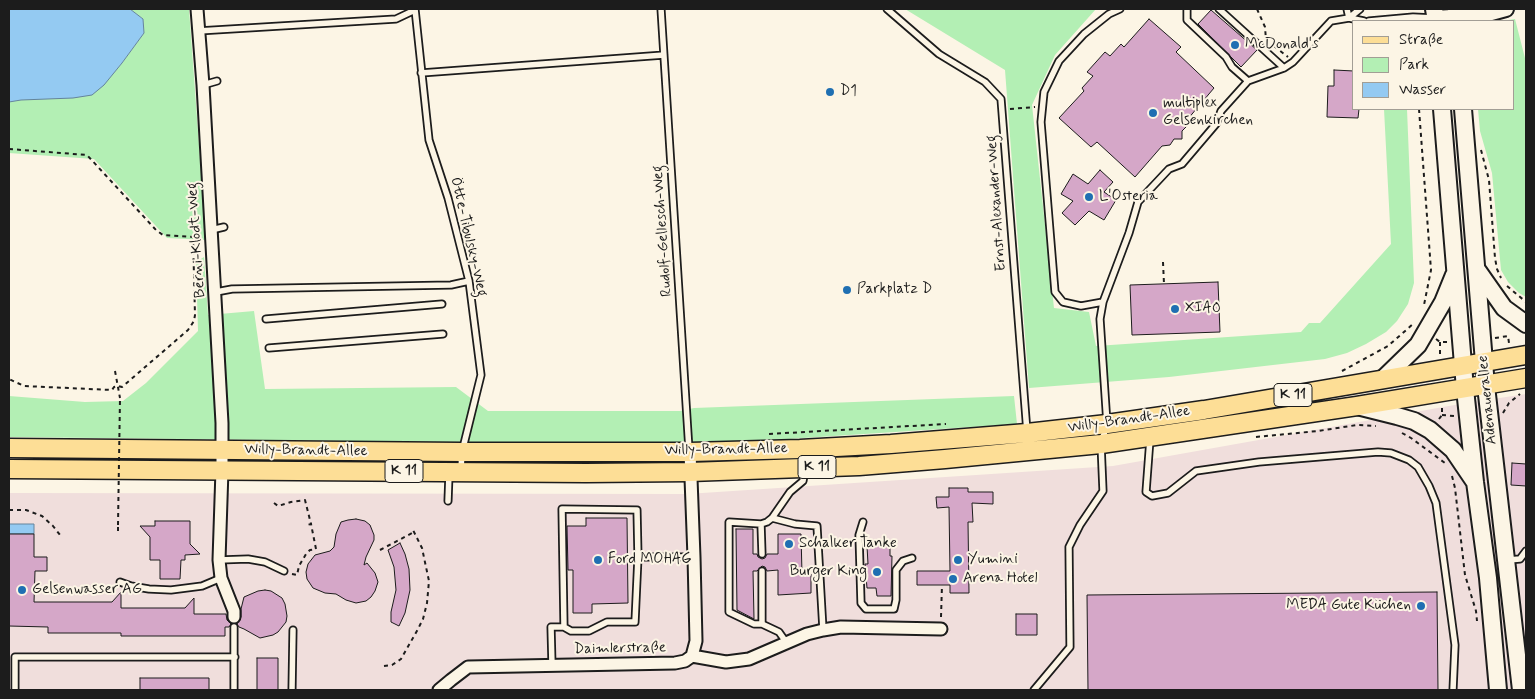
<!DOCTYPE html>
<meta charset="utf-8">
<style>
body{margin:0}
#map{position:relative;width:1535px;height:699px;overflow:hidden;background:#fcf5e5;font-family:Mynerve,sans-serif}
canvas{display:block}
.frame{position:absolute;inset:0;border:10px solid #1c1c1c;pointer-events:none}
.legend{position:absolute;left:1352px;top:20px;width:162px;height:90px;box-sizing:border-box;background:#fcf5e5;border:1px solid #a29e95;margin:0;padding:6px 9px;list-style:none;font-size:15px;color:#1c1c1c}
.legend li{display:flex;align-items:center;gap:10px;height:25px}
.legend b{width:25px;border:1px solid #a29e95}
</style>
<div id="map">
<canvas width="1535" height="699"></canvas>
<div class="frame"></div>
<ul class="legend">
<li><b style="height:6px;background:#fdde96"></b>Straße</li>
<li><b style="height:14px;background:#b3efb4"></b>Park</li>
<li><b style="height:14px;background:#94caf2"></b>Wasser</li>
</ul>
</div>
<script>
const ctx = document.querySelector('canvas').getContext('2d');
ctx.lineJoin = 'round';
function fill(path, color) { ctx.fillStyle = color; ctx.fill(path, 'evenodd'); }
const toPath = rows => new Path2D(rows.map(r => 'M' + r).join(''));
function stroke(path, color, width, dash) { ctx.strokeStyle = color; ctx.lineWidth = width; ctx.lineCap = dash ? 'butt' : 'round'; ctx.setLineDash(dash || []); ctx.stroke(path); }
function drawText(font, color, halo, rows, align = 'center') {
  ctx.font = font + ' Mynerve,sans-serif'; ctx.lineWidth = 4; ctx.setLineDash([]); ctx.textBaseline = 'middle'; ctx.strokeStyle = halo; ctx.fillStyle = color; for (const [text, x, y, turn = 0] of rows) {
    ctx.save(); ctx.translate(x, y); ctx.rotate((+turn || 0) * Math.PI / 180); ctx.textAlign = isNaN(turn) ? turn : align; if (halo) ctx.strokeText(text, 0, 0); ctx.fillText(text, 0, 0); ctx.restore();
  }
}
fill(toPath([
 [1526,394,1526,690,9,690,9,493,687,494,1113,466,1460,404]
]), '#f0dedc');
fill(toPath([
 [130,9,189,9,206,240,167,238,94,159,9,153,9,102,104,84,122,63,144,33,143,19],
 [905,9,1096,9,1055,55,1032,105,1054,308,1089,312,1096,346,1301,332,1309,323,1320,323,1391,244,1384,109,1407,109,1414,283,1408,304,1397,321,1386,332,1366,344,1347,353,1325,359,1169,377,1029,388,1005,70],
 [1515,19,1526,62,1526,234,1525,235,1526,240,1526,297,1519,293,1508,282,1501,270,1492,173,1480,131,1478,109,1514,109,1514,21,1502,21],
 [204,257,208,315,254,311,265,389,456,387,488,411,680,411,694,408,1014,396,1017,424,697,445,9,437,9,396,85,402,123,401,146,383,198,331,196,262]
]), '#b3efb4');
const water = toPath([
 [9,9,130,9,143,19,144,33,122,63,104,85,92,95,73,98,21,100,9,102,9,9],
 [9,524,34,524,34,534,9,534,9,552,9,524]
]);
fill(water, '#94caf2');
stroke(water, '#64849c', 1);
const building = toPath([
 [1211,10,1257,50,1241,67,1198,24,1211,10],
 [1149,19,1181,47,1176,52,1214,88,1187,120,1187,126,1182,131,1182,139,1174,139,1170,145,1162,146,1135,177,1097,142,1091,147,1059,118,1084,91,1082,88,1093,76,1087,72,1105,52,1110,56,1121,44,1124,47,1149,19],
 [1334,70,1354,71,1354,109,1359,109,1358,118,1327,117,1328,86,1334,86,1334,70],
 [1100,170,1113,182,1104,192,1116,200,1104,220,1089,211,1075,225,1062,213,1073,201,1061,194,1073,174,1088,184,1100,170],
 [1218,282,1220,332,1132,335,1130,285,1218,282],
 [1512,463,1526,464,1526,486,1511,485,1512,463],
 [949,488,968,488,968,492,993,492,993,504,972,503,973,522,968,522,969,593,950,593,950,585,917,585,917,571,950,571,949,507,937,508,936,497,949,497,949,488],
 [586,518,627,518,628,603,592,604,592,613,573,613,573,570,568,570,567,526,586,526,586,518],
 [356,519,365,521,370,525,374,535,374,540,366,557,364,565,367,563,375,573,378,582,375,591,371,597,366,601,356,603,346,600,336,594,325,593,313,588,307,579,306,572,308,564,315,555,330,551,334,547,336,534,341,522,348,520,356,519],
 [155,521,190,521,190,544,200,554,185,555,185,560,181,560,180,579,160,579,160,560,150,560,150,537,140,526,155,526,155,521],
 [736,529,753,529,753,554,757,554,758,557,762,559,765,558,767,554,778,554,778,534,801,534,802,574,811,574,811,593,778,595,778,570,767,571,765,567,762,566,757,571,753,571,754,619,737,610,736,529],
 [9,534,34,534,34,557,47,557,47,571,35,571,34,602,112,602,121,592,121,608,185,608,194,598,194,614,226,614,227,620,231,624,229,627,225,627,225,636,121,636,121,633,48,633,48,627,9,626,9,534],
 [400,543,405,554,409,569,410,590,405,613,399,626,391,622,391,612,396,590,394,567,388,550,400,543],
 [890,545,890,556,892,556,891,596,877,596,876,588,867,588,865,564,868,564,867,546,890,545],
 [265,590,271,591,282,598,285,604,287,616,286,622,278,632,273,635,260,638,244,629,239,627,237,624,241,617,241,609,244,597,258,591,265,590],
 [1437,592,1438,690,1088,690,1087,595,1437,592],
 [1016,614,1037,614,1037,635,1016,635,1016,614],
 [257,658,278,658,278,690,257,690,257,658],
 [140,678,209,678,209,690,140,690,140,678]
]);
fill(building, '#d5a7c8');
stroke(building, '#1c1c1c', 1);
const service = toPath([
 [415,9,429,140,448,198,469,281,481,375,462,452,461,469],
 [661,9,689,450],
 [887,9,939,54,985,82,1001,99,1027,432],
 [1187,9,1187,20,1226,57,1232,67,1248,81],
 [1219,9,1284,68],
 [1347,9,1349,18],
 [1349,18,1360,9],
 [1369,21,1413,17,1434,18],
 [198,31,396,19,415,10],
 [421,73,664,55],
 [203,85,217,81],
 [211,230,224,227],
 [216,292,232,289,451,285,469,281],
 [1103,302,1081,306,1063,302,1055,292,1041,122,1044,92,1059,61,1084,34,1109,14,1120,9],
 [266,319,442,304],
 [269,348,443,334],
 [1150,439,1146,492,1152,496,1168,493,1196,471,1259,462,1378,452,1391,453,1409,460,1418,467,1429,486,1436,503,1455,645,1453,690],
 [448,501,449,474],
 [772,518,795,524,817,526,823,630],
 [863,522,859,535,861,603,866,609,894,609,896,600,896,570,903,561,912,558],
 [761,524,729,522,729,612,754,624,762,624,762,571],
 [762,554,761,524,767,522,772,518,790,492,803,481,805,470],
 [219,560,248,559,265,562,284,571],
 [1508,560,1520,559,1526,551],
 [120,582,131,586,149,589,171,590,202,586,221,578],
 [762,624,779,632,786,642],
 [564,627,571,631,589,631,607,622,635,622,638,557],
 [552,665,551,627,564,627,562,509,637,510,638,557,694,557],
 [15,690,15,657,235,657],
 [234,690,234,627],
 [292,690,293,630],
 [1034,690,1070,647,1069,547,1080,525,1103,491,1101,444,1107,424,1100,319,1103,302,1129,233,1138,202,1169,169,1182,164,1216,124,1221,111,1248,81,1284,68,1293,62,1331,21,1349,18,1364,21]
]);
const minor = toPath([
 [197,9,203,85,222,423,222,470,219,560,221,578,234,611,234,617],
 [692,656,726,662,749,659,807,634,823,630,841,627,941,629],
 [439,690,451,680,468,667,675,663,685,661,692,656,696,641,694,557,690,452]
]);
const tertiary = toPath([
 [1435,18,1484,15,1506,9]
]);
const secondary = toPath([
 [1434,9,1436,21],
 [1456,9,1457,21],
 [1442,109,1465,389,1475,482,1488,578,1498,690],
 [1463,109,1486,386,1521,690],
 [1478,271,1504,308,1526,324],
 [1383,379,1418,345,1443,302,1454,275],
 [1357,406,1397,416,1414,421,1430,430,1453,450,1474,481]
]);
const primary = toPath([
 [9,448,462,452,690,452,800,449,891,444,1027,433,1107,424,1204,410,1526,355],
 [9,469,586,473,690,472,859,466,945,459,1101,444,1357,406,1526,378]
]);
stroke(service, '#1c1c1c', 9);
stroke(minor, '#1c1c1c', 15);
stroke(tertiary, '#1c1c1c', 18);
stroke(secondary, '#1c1c1c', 20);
stroke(primary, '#1c1c1c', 21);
stroke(toPath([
 [1257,9,1265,27,1266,40],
 [1274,46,1288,57],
 [1010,109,1035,107],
 [1419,109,1431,270,1424,305],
 [9,149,87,155,156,230,163,235,193,237,195,315,194,321,188,330,122,387,118,386,114,387,112,390,24,386,9,379],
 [1481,150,1489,180,1495,258,1497,269,1501,278],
 [1163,262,1164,284],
 [1507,286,1526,302],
 [1495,338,1508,336,1509,343],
 [1436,339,1440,342,1448,342],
 [1440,342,1440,355],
 [115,371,120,398],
 [1342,371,1388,346,1413,324],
 [1503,413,1509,403,1520,394],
 [1442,415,1454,416],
 [1439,419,1442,415,1442,407],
 [1402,433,1411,438,1445,463],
 [769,434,946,424],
 [1256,437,1318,431,1357,425,1376,426],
 [1452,476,1455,488,1465,575,1476,611,1477,621],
 [274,503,278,506,291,502,305,500,311,524,307,525],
 [9,510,26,510,42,516,53,526,60,535],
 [118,531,118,525],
 [380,550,414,532],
 [292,574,297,575,299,566,306,554,310,550,316,549,311,524],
 [941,617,942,585],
 [384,666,392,665,401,659,418,629,423,619,427,603,429,581,426,567,422,548,412,528]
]), '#1c1c1c', 2, [4, 4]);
stroke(service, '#fcf5e5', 5.5);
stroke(minor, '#fcf5e5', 11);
stroke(tertiary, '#fcf5e5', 14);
stroke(secondary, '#fcf5e5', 16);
stroke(primary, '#fdde96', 18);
stroke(toPath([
 [118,525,120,398]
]), '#1c1c1c', 2, [4, 4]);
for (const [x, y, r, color] of [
 [1235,45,5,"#1f6fb2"],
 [830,92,5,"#1f6fb2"],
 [1153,113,5,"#1f6fb2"],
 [1089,197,5,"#1f6fb2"],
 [847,290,5,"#1f6fb2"],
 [1175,309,5,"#1f6fb2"],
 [789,544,5,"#1f6fb2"],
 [598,560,5,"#1f6fb2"],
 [958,560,5,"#1f6fb2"],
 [877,572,5,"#1f6fb2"],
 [953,579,5,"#1f6fb2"],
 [22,590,5,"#1f6fb2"],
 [1421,606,5,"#1f6fb2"]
]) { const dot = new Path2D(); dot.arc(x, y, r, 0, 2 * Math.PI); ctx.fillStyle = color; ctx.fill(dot); stroke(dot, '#fcf5e5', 2); }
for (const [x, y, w] of [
 [1293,395,38],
 [817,467,38],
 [404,471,38]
]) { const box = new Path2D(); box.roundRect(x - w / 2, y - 11.5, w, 23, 4); ctx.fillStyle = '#fcf5e5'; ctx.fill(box); stroke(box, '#1c1c1c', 1); }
drawText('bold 14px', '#1c1c1c', null, [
 ["K 11",1293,395],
 ["K 11",817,467],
 ["K 11",404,471]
]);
drawText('15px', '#1c1c1c', '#fcf5e5', [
 ["McDonald's",1245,45],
 ["D1",840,92],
 ["multiplex",1163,104],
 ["Gelsenkirchen",1163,121],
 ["L'Osteria",1099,197],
 ["Parkplatz D",857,290],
 ["XIAO",1185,309],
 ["Schalker Tanke",799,544],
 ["Ford MOHAG",608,560],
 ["Yumini",968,560],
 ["Burger King",867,572,"right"],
 ["Arena Hotel",963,579],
 ["Gelsenwasser AG",32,590],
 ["MEDA Gute Küchen",1411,606,"right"]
], 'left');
drawText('15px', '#1c1c1c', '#fcf5e5', [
 ["Ernst-Alexander-Weg",997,203,-94],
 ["Rudolf-Gellesch-Weg",663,231,-94],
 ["Ötte-Tibulsky-Weg",468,237,77],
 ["Berni-Klodt-Weg",197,240,-94],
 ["Adenauerallee",1488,400,-96],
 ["Willy-Brandt-Allee",1129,420,-8],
 ["Willy-Brandt-Allee",726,450,-1],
 ["Willy-Brandt-Allee",306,451,1],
 ["Daimlerstraße",620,649,-1]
]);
</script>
